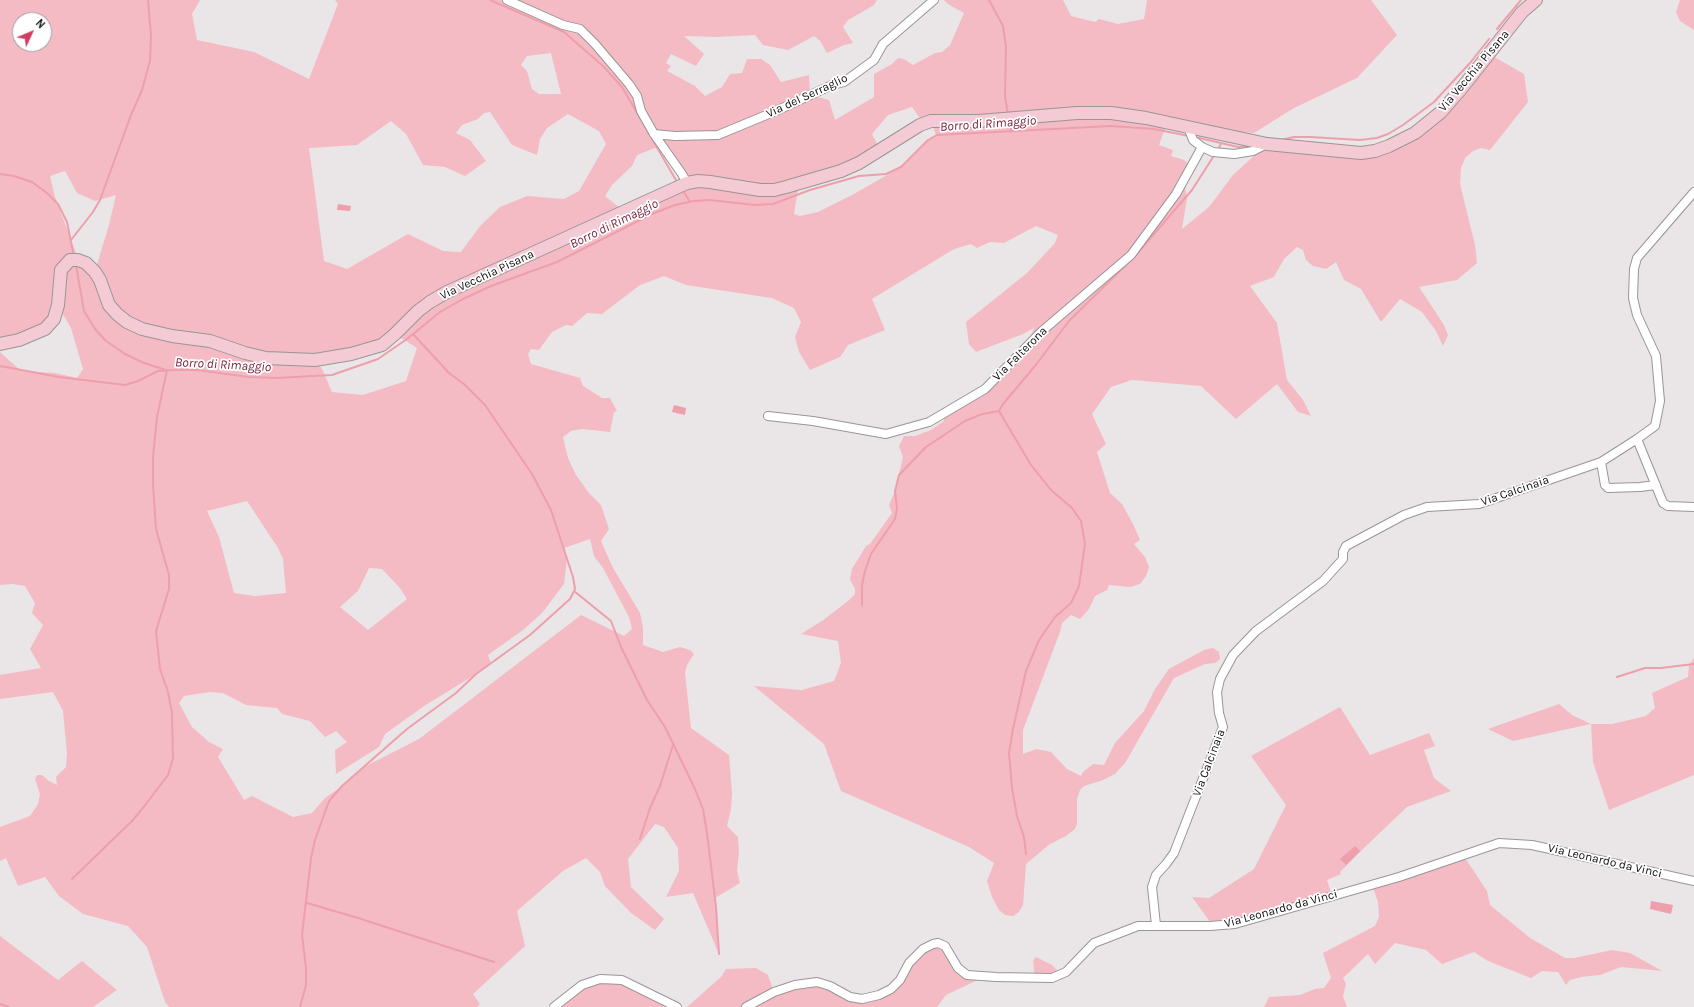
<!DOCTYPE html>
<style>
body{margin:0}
#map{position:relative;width:1694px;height:1007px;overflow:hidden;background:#eae5e6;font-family:Karla,sans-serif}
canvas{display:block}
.north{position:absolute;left:12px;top:12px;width:40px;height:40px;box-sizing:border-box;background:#fff;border:1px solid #9f9e9e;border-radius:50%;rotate:46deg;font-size:11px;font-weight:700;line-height:16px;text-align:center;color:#0e0d0d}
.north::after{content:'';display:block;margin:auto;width:14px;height:18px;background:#cd3e65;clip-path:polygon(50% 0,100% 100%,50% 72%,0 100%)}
</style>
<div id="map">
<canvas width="1694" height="1007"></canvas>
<div class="north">N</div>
</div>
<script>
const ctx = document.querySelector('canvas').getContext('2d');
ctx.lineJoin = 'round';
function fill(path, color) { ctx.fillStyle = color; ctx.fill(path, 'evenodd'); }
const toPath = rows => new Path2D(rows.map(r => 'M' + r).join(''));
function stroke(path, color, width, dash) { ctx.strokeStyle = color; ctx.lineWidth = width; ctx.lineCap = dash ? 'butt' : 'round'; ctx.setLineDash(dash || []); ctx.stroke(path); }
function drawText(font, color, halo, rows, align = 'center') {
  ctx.font = font + ' Karla,sans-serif'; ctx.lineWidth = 3.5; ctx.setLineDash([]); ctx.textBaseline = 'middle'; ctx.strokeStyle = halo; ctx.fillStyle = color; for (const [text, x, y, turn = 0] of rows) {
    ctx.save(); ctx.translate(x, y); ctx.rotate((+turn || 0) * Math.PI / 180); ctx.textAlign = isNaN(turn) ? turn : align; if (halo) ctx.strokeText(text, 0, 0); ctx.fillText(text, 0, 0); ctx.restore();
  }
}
fill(toPath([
 [0,0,200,0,192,14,197,40,254,52,309,79,338,4,335,0,877,0,874,5,848,20,843,27,853,43,844,45,827,53,820,41,814,36,788,50,763,45,755,35,717,37,684,36,704,54,696,66,671,54,666,63,671,66,667,71,695,86,705,96,722,87,730,74,742,73,747,59,761,59,770,65,781,82,809,75,810,95,829,100,835,120,874,97,874,74,892,64,898,58,904,59,913,65,935,53,942,52,950,45,964,13,948,4,944,0,1063,0,1071,16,1095,22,1099,19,1118,24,1144,19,1147,0,1371,0,1397,35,1357,78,1294,108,1254,133,1188,127,1167,123,1159,145,1173,150,1171,156,1184,160,1192,167,1184,181,1187,198,1182,229,1209,207,1233,175,1267,144,1361,153,1415,133,1489,54,1524,74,1528,102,1490,150,1481,148,1473,151,1465,158,1461,168,1460,184,1475,245,1477,263,1457,280,1419,287,1444,325,1448,335,1443,346,1436,331,1422,312,1400,299,1381,322,1361,289,1344,280,1336,262,1326,269,1313,266,1306,260,1303,250,1297,247,1284,259,1274,277,1250,286,1277,323,1287,380,1303,400,1311,416,1298,412,1277,384,1236,419,1201,386,1132,380,1111,387,1092,414,1106,444,1097,452,1110,493,1122,504,1133,524,1140,540,1134,544,1145,557,1149,567,1146,576,1140,584,1130,587,1109,585,1107,590,1095,596,1089,609,1080,619,1071,615,1062,623,1060,632,1023,730,1023,754,1036,749,1051,752,1067,769,1081,776,1083,772,1093,764,1104,765,1115,743,1144,711,1155,689,1169,669,1204,650,1213,648,1219,652,1220,659,1215,663,1205,664,1174,678,1125,763,1115,774,1103,780,1084,786,1080,790,1077,799,1077,824,1075,829,1066,836,1050,844,1026,864,1023,905,1019,912,1013,916,1005,915,999,910,992,897,987,881,994,863,969,847,841,791,824,744,754,686,802,690,834,681,841,663,838,641,801,634,822,621,848,601,855,594,855,589,850,579,852,569,866,546,870,544,892,513,889,505,895,491,903,457,899,446,904,436,915,436,931,430,944,421,943,416,995,383,1029,340,1034,328,1023,334,976,352,969,344,966,322,1027,273,1055,243,1058,235,1036,226,1004,243,990,242,977,248,971,244,954,249,872,299,885,330,848,345,840,357,810,370,799,352,795,337,801,322,794,308,772,298,686,285,664,276,640,285,602,314,587,313,572,326,566,325,552,332,539,350,531,349,528,354,531,364,580,378,583,386,602,398,610,398,617,411,614,412,610,432,582,429,571,431,563,437,568,458,576,475,589,493,601,505,609,529,601,541,613,568,640,613,643,628,643,645,663,652,680,647,690,650,694,654,687,665,685,673,691,728,729,755,732,793,731,809,727,826,738,837,739,851,737,871,740,883,715,898,719,954,693,893,666,897,679,871,678,848,664,827,655,824,628,859,631,887,664,919,655,930,631,913,605,886,600,872,586,858,563,871,517,911,525,946,473,994,480,1004,477,1007,169,1007,165,1002,147,947,128,926,83,914,59,896,45,877,18,886,6,858,0,861,0,827,30,816,38,804,40,794,35,779,37,775,42,775,49,781,57,785,56,777,66,767,67,753,63,711,53,692,0,699,0,675,41,668,30,649,43,625,32,613,35,603,25,586,13,584,0,585,0,352,21,371,55,373,77,378,83,369,71,328,58,306,54,319,0,344],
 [20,20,44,20,44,44,20,44],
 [551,53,561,94,539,94,532,89,527,71,521,65,527,56],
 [912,107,924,124,931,121,936,135,928,140,901,167,854,194,818,212,800,216,794,214,799,183,880,149,872,134,888,115],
 [490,112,512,145,537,155,540,139,547,128,568,114,599,131,606,144,579,191,564,199,527,196,500,207,481,225,461,252,443,251,408,234,347,269,324,261,309,148,357,145,391,121,406,134,423,165,445,167,465,176,486,161,470,140,456,133,462,125,478,119,484,113],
 [663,145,686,183,624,211,605,196,612,185,632,166,637,155],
 [65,171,77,193,95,201,116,195,109,225,95,271,71,260,76,253,55,197,50,176],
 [395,334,417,348,406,381,363,395,332,392,323,371,316,360,382,345],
 [247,501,278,548,283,559,286,593,255,596,234,593,219,537,207,511],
 [590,539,594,556,603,568,629,617,632,629,624,636,581,615,419,739,366,766,342,786,325,798,312,813,293,817,252,796,244,800,218,757,223,749,209,742,192,727,179,703,184,696,210,692,223,693,246,705,277,708,282,714,310,721,325,737,336,731,347,742,335,750,336,774,379,747,385,734,424,706,476,674,491,664,488,655,523,630,542,613,564,584,567,559,564,548],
 [369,568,382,569,400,588,407,599,368,630,340,607,358,591],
 [1680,0,1694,0,1694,30,1680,21,1676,12],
 [1694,658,1694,775,1609,810,1593,762,1591,724,1513,741,1488,729,1559,704,1572,715,1591,724,1612,724,1646,716,1655,708,1652,693,1688,677,1689,665],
 [1340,707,1370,755,1429,733,1435,746,1424,750,1434,778,1451,791,1407,807,1364,848,1340,872,1341,874,1327,880,1332,896,1213,926,1192,897,1209,898,1254,869,1286,805,1251,756],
 [1463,855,1487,891,1490,905,1530,938,1565,958,1574,958,1612,950,1630,953,1662,971,1621,967,1600,975,1581,977,1570,980,1566,985,1558,972,1542,971,1531,978,1488,961,1474,952,1442,964,1426,950,1395,943,1375,964,1368,954,1343,978,1346,984,1343,996,1347,1007,1264,1007,1269,997,1300,995,1315,989,1324,988,1331,978,1323,953,1375,926,1379,917,1378,902,1372,885],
 [0,936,58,980,82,961,117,990,93,1007,0,1007],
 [938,943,958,968,984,977,946,995,937,1007,687,1007,721,977,726,969,756,968,768,975,774,992,817,982,862,999,891,989,909,963],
 [1036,957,1052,965,1061,975,1035,978,1033,961],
 [622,980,677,1007,554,1007,582,985]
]), '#f4bbc4');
fill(toPath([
 [338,204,351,206,350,211,337,210],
 [674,405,686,408,685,415,672,412],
 [1355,846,1360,851,1346,865,1340,859],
 [1651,901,1673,905,1671,914,1650,909]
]), '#ee9fac');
stroke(toPath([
 [490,0,564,32,603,66,622,87,677,182],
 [989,0,1003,26,1006,46,1005,96,1008,115],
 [1497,29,1521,0],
 [1009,123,1011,132],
 [1195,137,1238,147,1249,146],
 [1281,140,1294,137,1310,137,1360,140,1377,138,1388,134,1403,125,1434,102,1470,63,1489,39],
 [1218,151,1221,143],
 [0,174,14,176,32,182,47,193,58,204,67,222,74,257],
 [682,189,690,202],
 [71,240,93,212,100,200,131,115,142,90,150,61,151,36,148,0],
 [1135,256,1192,190,1215,154],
 [76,265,84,311,95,329,106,341,125,354,144,363,166,370],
 [0,366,59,377,125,385,138,381,158,371,175,370,197,370,249,377,276,378,332,375,378,359,407,339,440,312,463,299,491,286,557,262,652,214,675,205,694,201,710,200,755,205,773,204,810,190,859,176,886,174,901,167,928,140,937,135,1111,126,1154,129,1189,136],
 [999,411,1031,465,1051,490,1072,508,1081,521,1085,544,1079,586,1071,603,1055,617,1039,640,1026,671,1013,729,1009,753,1012,788,1017,816,1024,837,1026,854],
 [999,411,1003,404,1035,366,1069,321,1131,260],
 [574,591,611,621,621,647,647,700,665,727,695,789,703,809,707,833,716,907,719,954],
 [862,605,862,585,865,571,871,554,895,519,897,509,895,491,899,475,926,447,965,421,982,414,999,411],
 [1617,677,1645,668,1661,668,1694,664],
 [640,839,650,808,660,786,673,745],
 [72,879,133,820,146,804,168,775,173,758,172,713,168,692,160,669,156,631,169,589,169,575,156,529,153,484,153,457,157,417,167,370],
 [307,903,358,918,494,962],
 [0,1004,9,1007],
 [300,1007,306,985,306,968,302,935,311,858,315,840,329,801,342,786,407,729,456,693,476,674,530,635,570,599,575,589,573,577,551,510,532,474,485,405,464,384,449,373,413,334]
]), '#ee9fac', 2);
const minor = toPath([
 [507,0,563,25,580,29,595,44,629,84,637,96,641,111,654,134,682,174,687,183],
 [1188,127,1193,140,1202,147,1213,152,1234,154,1253,151,1267,144],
 [654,134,675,136,718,135,776,111,832,85,844,82,874,60,883,44,934,0],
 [768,416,813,421,886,434,929,422,985,389,1041,332,1131,255,1176,194,1202,147],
 [1637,439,1663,503,1668,506,1694,507],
 [1601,462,1605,485,1608,488,1640,487,1656,485],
 [1156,925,1152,887,1156,875,1166,864,1174,853,1223,727,1219,713,1217,692,1220,679,1233,655,1256,631,1323,581,1343,559,1343,552,1346,546,1404,515,1427,507,1479,504,1601,462,1637,439,1655,426,1660,401,1656,356,1637,315,1633,298,1634,269,1637,258,1694,192],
 [554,1007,582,985,600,979,622,980,677,1007],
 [746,1007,774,992,795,985,817,982,830,986,850,997,862,999,879,995,891,989,900,980,909,963,923,949,933,944,938,943,945,946,958,968,967,975,996,977,1052,978,1066,972,1094,943,1138,926,1210,926,1235,924,1399,877,1499,843,1532,845,1694,881]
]);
const secondary = toPath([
 [0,344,19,340,45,329,54,319,58,305,61,270,70,260,78,260,86,263,95,272,100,280,109,305,117,314,127,322,142,329,172,336,210,341,245,353,266,358,315,360,351,354,382,345,395,334,418,311,430,302,447,292,687,183,698,181,710,182,760,190,774,190,786,187,841,171,859,163,920,125,931,121,979,121,1077,113,1111,113,1146,118,1267,144,1361,153,1375,151,1389,146,1415,133,1441,112,1461,89,1522,12,1536,0]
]);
stroke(minor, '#9a9596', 10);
stroke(secondary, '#9a9596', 14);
stroke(minor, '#fff', 8);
stroke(secondary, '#f4cad5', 12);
drawText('12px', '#0e0d0d', '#fff', [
 ["Via Vecchia Pisana",1474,71,-50],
 ["Via del Serraglio",807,96,-25],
 ["Via Vecchia Pisana",487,275,-25],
 ["Via Falterona",1020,354,-45],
 ["Via Calcinaia",1515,491,-19],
 ["Via Calcinaia",1209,763,-69],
 ["Via Leonardo da Vinci",1605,861,13],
 ["Via Leonardo da Vinci",1281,909,-15]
]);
drawText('italic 13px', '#751b35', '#fff', [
 ["Borro di Rimaggio",988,124,-4],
 ["Borro di Rimaggio",614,224,-26],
 ["Borro di Rimaggio",223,365,3]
]);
</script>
